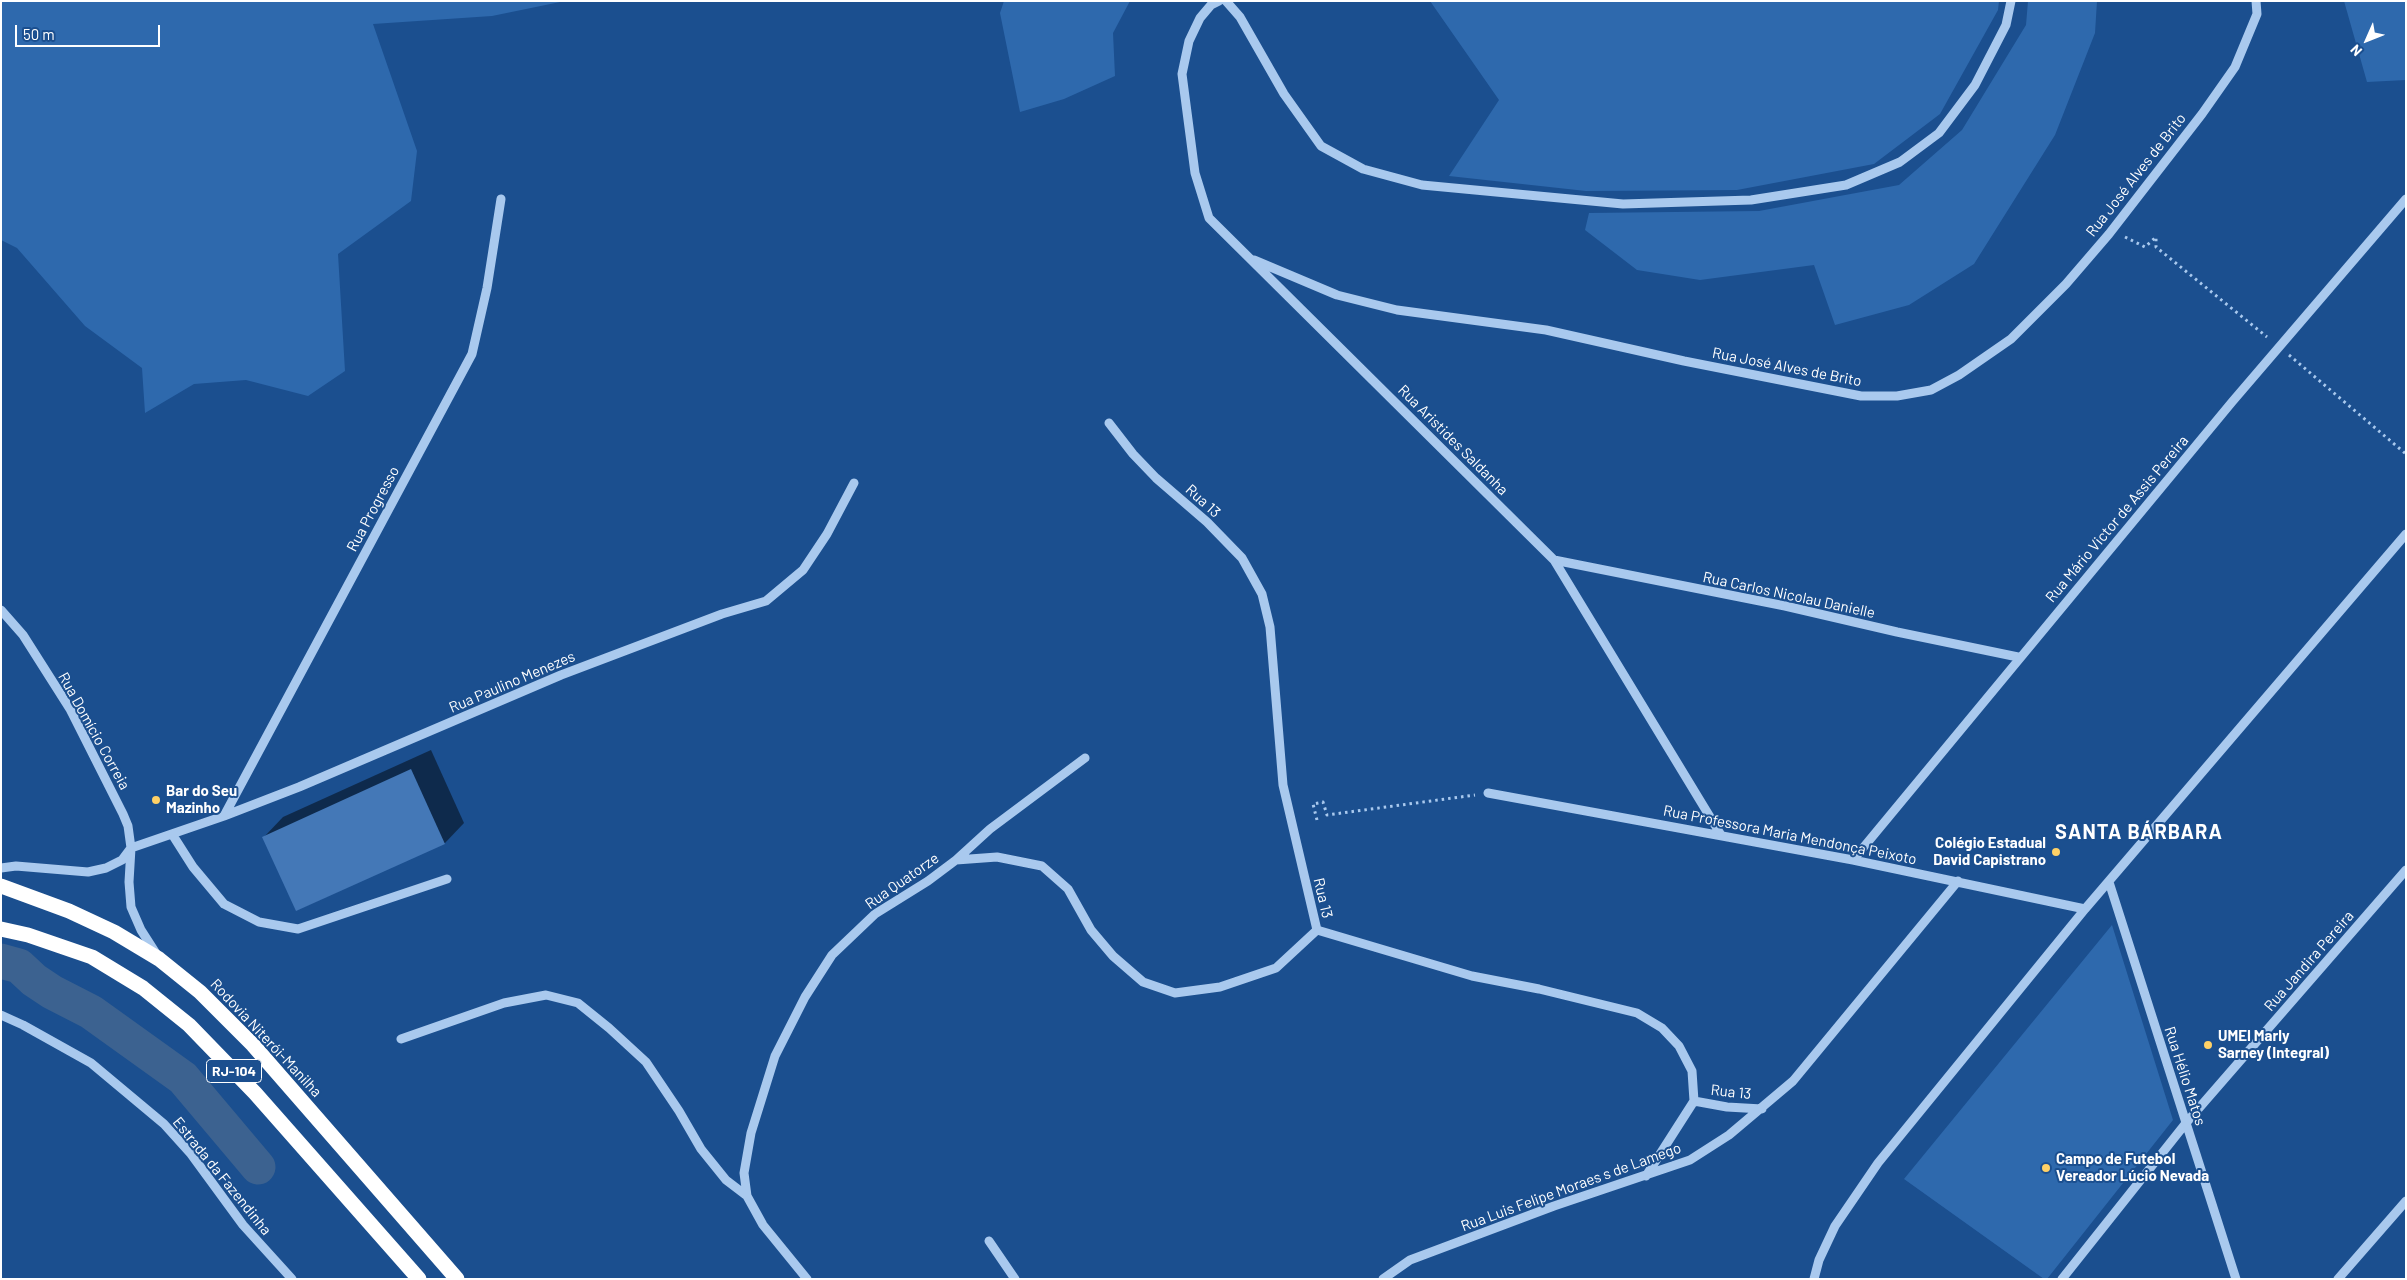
<!DOCTYPE html>
<meta charset="utf-8">
<style>
body{margin:0}
#map{position:relative;width:2407px;height:1280px;overflow:hidden;background:#1b4f8f;font-family:Barlow,sans-serif}
canvas{display:block}
.frame{position:absolute;inset:0;border:2px solid #fff;pointer-events:none}
.north{position:absolute;left:2342px;top:15px;width:50px;height:50px;-webkit-text-stroke:4px #1b4f8f;paint-order:stroke;rotate:226deg;font-size:14px;font-weight:700;line-height:20px;text-align:center;color:#fff}
.north::after{content:'';display:block;margin:auto;width:18px;height:22px;background:#fff;clip-path:polygon(50% 0,100% 100%,50% 72%,0 100%)}
.scale{position:absolute;left:15px;top:25px;width:145px;height:22px;box-sizing:border-box;border:2px solid #fff;border-top:0;padding-left:6px;font-size:15px;line-height:18px;white-space:nowrap;color:#fff;-webkit-text-stroke:4px #1b4f8f;paint-order:stroke}
</style>
<div id="map">
<canvas width="2407" height="1280"></canvas>
<div class="frame"></div>
<div class="north">N</div>
<div class="scale">50 m</div>
</div>
<script>
const ctx = document.querySelector('canvas').getContext('2d');
ctx.lineJoin = 'round';
function fill(path, color) { ctx.fillStyle = color; ctx.fill(path, 'evenodd'); }
const toPath = rows => new Path2D(rows.map(r => 'M' + r).join(''));
function stroke(path, color, width, dash) { ctx.strokeStyle = color; ctx.lineWidth = width; ctx.lineCap = dash ? 'butt' : 'round'; ctx.setLineDash(dash || []); ctx.stroke(path); }
function drawText(font, color, halo, rows, align = 'center') {
  ctx.font = font + ' Barlow,sans-serif'; ctx.lineWidth = 4; ctx.setLineDash([]); ctx.textBaseline = 'middle'; ctx.strokeStyle = halo; ctx.fillStyle = color; for (const [text, x, y, turn = 0] of rows) {
    ctx.save(); ctx.translate(x, y); ctx.rotate((+turn || 0) * Math.PI / 180); ctx.textAlign = isNaN(turn) ? turn : align; if (halo) ctx.strokeText(text, 0, 0); ctx.fillText(text, 0, 0); ctx.restore();
  }
}
fill(toPath([
 [1,1,565,1,492,16,373,24,417,151,411,201,338,254,345,371,308,396,246,380,194,384,145,413,142,368,85,326,17,248,1,240],
 [1004,1,1130,1,1113,33,1115,76,1064,99,1020,112,1000,13],
 [1430,1,1999,1,1998,10,1940,114,1874,164,1737,190,1586,191,1449,176,1499,100],
 [2028,1,2097,1,2095,33,2055,135,1974,264,1909,305,1835,325,1814,265,1700,280,1637,270,1585,230,1589,213,1759,211,1899,185,1962,130,2026,25],
 [2344,1,2406,1,2406,80,2367,82],
 [2112,925,2173,1120,2047,1279,2044,1279,1904,1179]
]), '#2e69ad');
fill(toPath([
 [431,750,464,823,445,843,297,910,264,837,283,817]
]), '#0007');
stroke(toPath([
 [1,961,19,966,34,980,52,992,91,1012,183,1078,258,1167]
]), '#3c6290', 35);
fill(toPath([
 [411,769,445,844,296,911,262,837]
]), '#4478b7');
stroke(toPath([
 [2125,237,2145,247,2156,237,2156,247,2267,337],
 [2289,355,2406,454],
 [1317,820,1313,804,1323,802,1327,815,1475,795]
]), '#a9c9ee', 3, [2.5, 4]);
stroke(toPath([
 [1219,1,1211,5,1200,18,1189,41,1182,74,1195,173,1209,218,1554,560,1721,835],
 [1226,1,1240,17,1284,94,1321,146,1363,169,1422,185,1623,204,1751,200,1846,185,1900,162,1939,133,1975,85,2006,25,2011,1],
 [1254,260,1337,295,1397,310,1546,330,1684,361,1861,396,1897,396,1931,390,1959,375,2011,339,2066,284,2109,234,2202,114,2235,67,2257,14,2256,1],
 [1109,423,1133,454,1156,478,1207,522,1242,558,1262,594,1270,627,1283,785,1317,930],
 [1554,560,1785,606,1897,632,2018,657],
 [1,610,23,635,70,709,123,814,128,826,131,848,129,882,131,907,141,930,157,955],
 [1488,793,1853,860,2085,909],
 [224,816,472,354,487,288,501,199],
 [172,834,193,867,224,904,259,922,298,929,447,879],
 [131,848,224,816,299,787,561,675,722,614,766,601,803,570,827,534,854,483],
 [956,860,990,829,1085,758],
 [1853,860,2232,402,2406,199],
 [1,868,16,866,88,872,106,868,122,860,131,848],
 [2109,882,2236,1279],
 [1317,930,1472,976,1539,989,1637,1013,1662,1028,1679,1046,1692,1071,1694,1101,1727,1107,1762,1109],
 [1,1015,23,1025,91,1063,164,1124,191,1154,243,1225,292,1279],
 [401,1039,504,1003,546,995,578,1003,609,1028,646,1062,679,1111,701,1149,726,1180,747,1196],
 [1646,1176,1694,1101],
 [989,1241,1015,1279],
 [807,1279,763,1225,747,1196,744,1173,751,1133,775,1056,805,997,832,955,875,914,928,881,956,860,997,857,1042,866,1068,889,1091,930,1113,956,1143,982,1175,993,1220,987,1276,968,1317,930],
 [1383,1279,1410,1260,1554,1206,1690,1160,1729,1135,1793,1081,1958,881],
 [1814,1279,1819,1260,1835,1226,1878,1163,2085,909,2406,534],
 [2062,1279,2186,1123,2406,870],
 [2338,1279,2406,1201]
]), '#a9c9ee', 9);
stroke(toPath([
 [1,886,69,911,114,932,159,959,200,992,253,1045,457,1279],
 [1,929,28,935,92,957,143,988,189,1025,255,1093,419,1279]
]), '#fff', 15);
for (const [x, y, r, color] of [
 [156,800,5,"#ffd166"],
 [2056,852,5,"#ffd166"],
 [2208,1045,5,"#ffd166"],
 [2046,1168,5,"#ffd166"]
]) { const dot = new Path2D(); dot.arc(x, y, r, 0, 2 * Math.PI); ctx.fillStyle = color; ctx.fill(dot); stroke(dot, '#1b4f8f', 2); }
for (const [x, y, w] of [
 [234,1071,55]
]) { const box = new Path2D(); box.roundRect(x - w / 2, y - 11.5, w, 23, 4); ctx.fillStyle = '#1b4f8f'; ctx.fill(box); stroke(box, '#fff', 1); }
drawText('bold 14px', '#fff', null, [
 ["RJ-104",234,1071]
]);
drawText('15px', '#fff', '#1b4f8f', [
 ["Rua José Alves de Brito",2136,175,-52],
 ["Rua José Alves de Brito",1787,367,11],
 ["Rua Aristides Saldanha",1453,440,45],
 ["Rua 13",1203,501,42],
 ["Rua Progresso",373,509,-62],
 ["Rua Mário Victor de Assis Pereira",2117,519,-50],
 ["Rua Carlos Nicolau Danielle",1789,595,12],
 ["Rua Paulino Menezes",512,682,-23],
 ["Rua Domício Correia",94,731,61],
 ["Rua Professora Maria Mendonça Peixoto",1790,835,11],
 ["Rua Quatorze",902,881,-35],
 ["Rua 13",1323,898,77],
 ["Rua Jandira Pereira",2309,961,-49],
 ["Rodovia Niterói-Manilha",266,1038,47],
 ["Rua Hélio Matos",2185,1076,72],
 ["Rua 13",1731,1092,6],
 ["Estrada da Fazendinha",222,1176,51],
 ["Rua Luis Felipe Moraes s de Lamego",1571,1187,-20]
]);
drawText('bold 15px', '#fff', '#1b4f8f', [
 ["Bar do Seu",166,791],
 ["Mazinho",166,808],
 ["Colégio Estadual",2046,843,"right"],
 ["David Capistrano",2046,860,"right"],
 ["UMEI Marly",2218,1036],
 ["Sarney (Integral)",2218,1053],
 ["Campo de Futebol",2056,1159],
 ["Vereador Lúcio Nevada",2056,1176]
], 'left');
ctx.letterSpacing = '1px';
drawText('bold 20px', '#fff', '#1b4f8f', [
 ["SANTA BÁRBARA",2139,832]
]);
ctx.letterSpacing = '0px';
</script>
